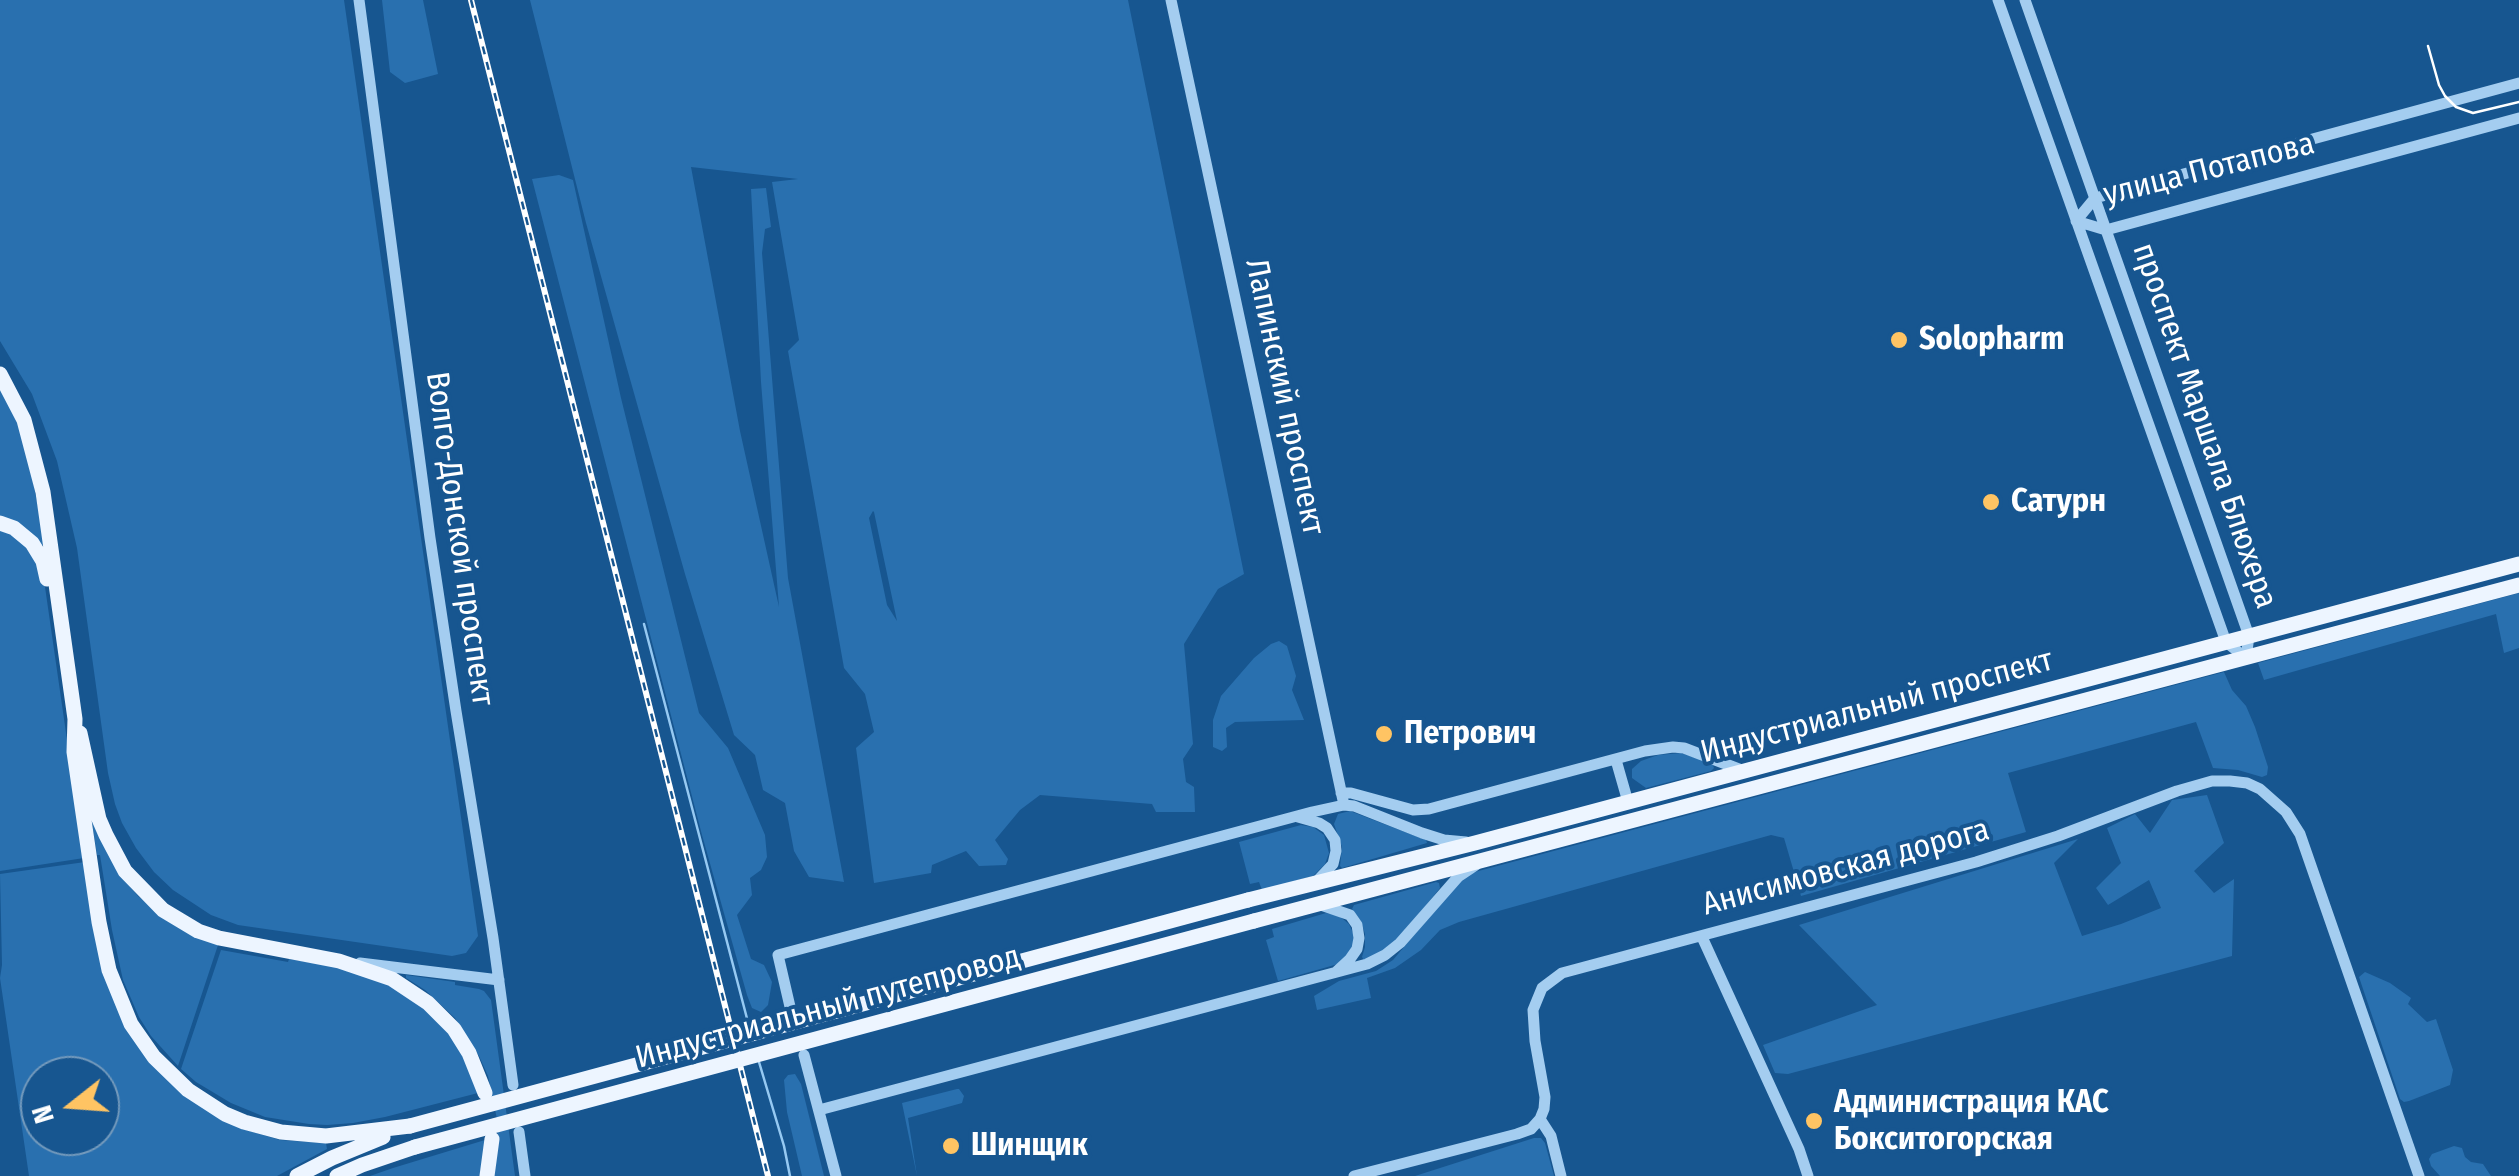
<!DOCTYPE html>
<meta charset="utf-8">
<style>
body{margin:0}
#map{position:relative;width:2519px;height:1176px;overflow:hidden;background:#175690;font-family:"Fira Sans Condensed",sans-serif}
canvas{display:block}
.north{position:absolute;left:20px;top:1056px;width:100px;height:100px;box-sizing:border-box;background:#175690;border:2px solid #749abc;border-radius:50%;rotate:253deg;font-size:28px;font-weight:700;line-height:40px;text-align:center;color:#fff}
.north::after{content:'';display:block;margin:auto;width:35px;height:45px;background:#ffc463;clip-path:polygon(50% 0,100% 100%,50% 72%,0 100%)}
</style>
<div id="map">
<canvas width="2519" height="1176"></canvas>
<div class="north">N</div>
</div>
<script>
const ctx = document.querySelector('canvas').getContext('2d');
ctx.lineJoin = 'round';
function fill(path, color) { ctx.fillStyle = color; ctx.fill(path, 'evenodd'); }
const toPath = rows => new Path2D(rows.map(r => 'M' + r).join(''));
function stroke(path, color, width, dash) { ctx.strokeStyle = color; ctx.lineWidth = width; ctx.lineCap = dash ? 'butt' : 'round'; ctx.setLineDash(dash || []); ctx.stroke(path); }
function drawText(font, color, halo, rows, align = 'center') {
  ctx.font = font + ' "Fira Sans Condensed",sans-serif'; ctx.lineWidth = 8; ctx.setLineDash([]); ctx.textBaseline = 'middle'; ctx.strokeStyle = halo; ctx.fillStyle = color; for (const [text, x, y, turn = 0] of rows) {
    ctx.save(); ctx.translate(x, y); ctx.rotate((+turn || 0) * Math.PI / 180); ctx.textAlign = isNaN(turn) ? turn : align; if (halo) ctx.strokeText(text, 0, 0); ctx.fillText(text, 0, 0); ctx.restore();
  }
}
fill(toPath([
 [0,0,344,0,478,936,466,953,452,956,238,925,211,915,173,890,154,872,136,848,122,823,115,804,108,773,77,548,57,461,32,394,0,341],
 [382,0,423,0,438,74,405,83,390,72],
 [530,0,1128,0,1244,574,1218,589,1184,644,1193,744,1183,759,1186,782,1194,787,1195,812,1156,812,1152,804,1040,795,1020,810,995,840,1008,859,1006,865,979,866,966,851,932,865,931,873,874,883,856,748,874,732,865,694,844,668,788,351,799,340,772,182,798,179,691,167,740,431,779,607,761,382,751,189,766,188,771,227,765,229,762,253,788,578,844,882,809,877,794,851,785,803,763,790,755,755,734,735,685,574,586,223],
 [873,511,874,512,897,621,887,605,869,518],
 [559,175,573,180,621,398,699,713,728,748,765,835,767,857,761,870,750,878,752,895,737,915,751,959,764,965,772,982,768,1005,761,1012,752,1008,747,995,702,835,532,179],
 [0,386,19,426,30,466,45,543,41,546,0,518],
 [0,527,28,544,43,573,84,858,0,871],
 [2519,593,2519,648,2504,653,2496,614,2264,680,2258,663],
 [1279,641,1287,646,1296,676,1292,690,1304,720,1235,722,1226,728,1227,747,1222,751,1213,747,1213,720,1221,696,1254,658,1271,644],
 [2224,672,2232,690,2246,706,2255,727,2268,767,2267,775,2262,777,2238,770,2213,768,2196,722,2008,773,2026,832,1801,896,1784,838,1771,835,1459,922,1440,930,1421,950,1395,968,1367,978,1371,998,1317,1010,1314,996,1339,981,1376,971,1393,960,1456,885,1471,873],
 [1681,753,1712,763,1714,768,1711,771,1646,788,1632,778,1632,769,1641,761,1658,755],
 [2207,795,2224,843,2194,871,2214,893,2234,879,2232,956,1788,1074,1775,1073,1763,1045,1877,1005,1799,925,2078,839,2054,863,2082,936,2121,924,2161,908,2149,880,2108,905,2096,888,2121,863,2107,828,2135,814,2150,833,2172,800],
 [1350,811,1426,840,1427,843,1342,868,1340,866,1342,847,1334,824,1338,814],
 [93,822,123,878,138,896,168,920,218,945,178,1066,151,1036,139,1017,123,980,112,930,100,855,97,855,92,823],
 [1301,825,1313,827,1324,835,1329,853,1325,864,1313,876,1262,890,1259,882,1250,884,1239,842],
 [85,862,128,1028,243,1129,280,1140,326,1143,327,1149,277,1176,29,1176,0,978,2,965,0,874],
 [40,1076,100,1076,100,1136,40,1136],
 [1436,882,1439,883,1440,888,1394,945,1365,962,1362,957,1365,947,1365,934,1361,921,1352,909,1354,905],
 [1326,913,1338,915,1349,924,1354,935,1353,948,1338,964,1278,981,1266,940,1274,937,1272,929],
 [221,950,288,962,289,959,338,967,388,984,424,1008,448,1033,460,1050,478,1093,385,1117,353,1123,327,1125,309,1124,265,1117,231,1103,196,1082,181,1069],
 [2365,972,2390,983,2411,998,2408,1004,2427,1022,2436,1019,2453,1070,2450,1085,2409,1101,2404,1102,2400,1099,2359,977],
 [406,975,455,982,455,985,479,989,484,991,491,1000,515,1176,494,1176,498,1145,497,1119,488,1076,479,1056,455,1018,425,990,406,978],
 [795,1074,801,1084,824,1176,802,1176,787,1112,784,1080,788,1075],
 [957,1089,959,1089,964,1096,962,1103,908,1118,917,1176,902,1103],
 [1534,1138,1541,1138,1545,1143,1554,1176,1415,1176],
 [485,1140,480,1176,370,1176,393,1168],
 [2454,1146,2462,1148,2465,1157,2471,1162,2483,1164,2491,1176,2440,1176,2431,1166,2429,1159,2432,1154]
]), '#2970af');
stroke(toPath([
 [644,624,750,1030],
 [759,1062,784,1146,790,1176]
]), '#96c9f2', 2.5);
stroke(toPath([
 [359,0,430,538,456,711,493,938,513,1085],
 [1171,0,1344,805],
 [1998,0,2226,642,2246,658],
 [2025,0,2249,636,2246,658],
 [2076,221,2095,198,2519,83],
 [2076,221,2106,230,2519,118],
 [1616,760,1628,802],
 [1341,793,1351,793,1413,810,1429,809,1645,751,1673,747,1684,748,1744,771],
 [1298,817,1319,823,1327,828,1335,840,1336,851,1333,864,1318,880],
 [1318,904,1350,915,1357,925,1359,938,1357,949,1350,959,1337,971],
 [1702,937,1799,1149,1808,1176],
 [360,963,499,980],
 [791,1011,778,955,1312,812,1344,805,1354,806,1422,833,1444,840,1466,842],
 [804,1055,836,1176],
 [819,1110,1367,964,1385,955,1400,943,1458,877,1476,865],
 [1540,1119,1551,1136,1561,1176],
 [519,1132,525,1176],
 [1354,1176,1517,1134,1531,1129,1540,1119,1544,1109,1545,1097,1535,1041,1533,1010,1542,988,1562,973,1976,862,2058,836,2177,791,2212,781,2230,781,2247,783,2260,789,2286,812,2300,834,2419,1176]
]), '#a4cdf0', 11);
stroke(toPath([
 [0,374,24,420,43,492,75,719,74,752,99,922,109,970,131,1024,154,1057,188,1090,225,1114,244,1122,281,1132,326,1136,410,1126],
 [0,523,14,528,32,543,43,561,47,579],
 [80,733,99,819,106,835,125,871,163,910,198,931,219,938,339,961,392,979,428,1003,454,1029,469,1053,485,1093],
 [1248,900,1475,843,2519,564],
 [1254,921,2519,585],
 [297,1176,332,1158,383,1137],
 [337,1176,362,1165,415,1147],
 [487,1176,492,1139]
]), '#edf5ff', 15);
stroke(toPath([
 [2428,46,2439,85,2445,96,2456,107,2473,113,2519,102]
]), '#fff', 2.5);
const rail = toPath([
 [471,0,768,1176]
]);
stroke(rail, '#fff', 6);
stroke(rail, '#175690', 2.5, [8]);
stroke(toPath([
 [410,1126,1248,900],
 [415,1147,1254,921]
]), '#edf5ff', 15);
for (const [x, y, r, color] of [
 [1899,340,10,"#ffc463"],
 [1991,502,10,"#ffc463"],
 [1384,734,10,"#ffc463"],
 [1814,1121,10,"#ffc463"],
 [951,1146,10,"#ffc463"]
]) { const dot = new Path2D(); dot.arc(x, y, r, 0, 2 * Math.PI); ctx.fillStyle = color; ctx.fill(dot); stroke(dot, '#175690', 4); }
drawText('32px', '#fff', '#175690', [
 ["улица Потапова",2209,170,-14],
 ["Лапинский проспект",1284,397,78],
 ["проспект Маршала Блюхера",2204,426,71],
 ["Волго-Донской проспект",459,539,82],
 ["Индустриальный проспект",1877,707,-15],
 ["Анисимовская дорога",1846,868,-15],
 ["Индустриальный путепровод",828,1008,-15]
]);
drawText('bold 32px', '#fff', '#175690', [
 ["Solopharm",1919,340],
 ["Сатурн",2011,502],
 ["Петрович",1404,734],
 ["Администрация КАС",1834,1103],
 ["Бокситогорская",1834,1140],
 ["Шинщик",971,1146]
], 'left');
</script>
